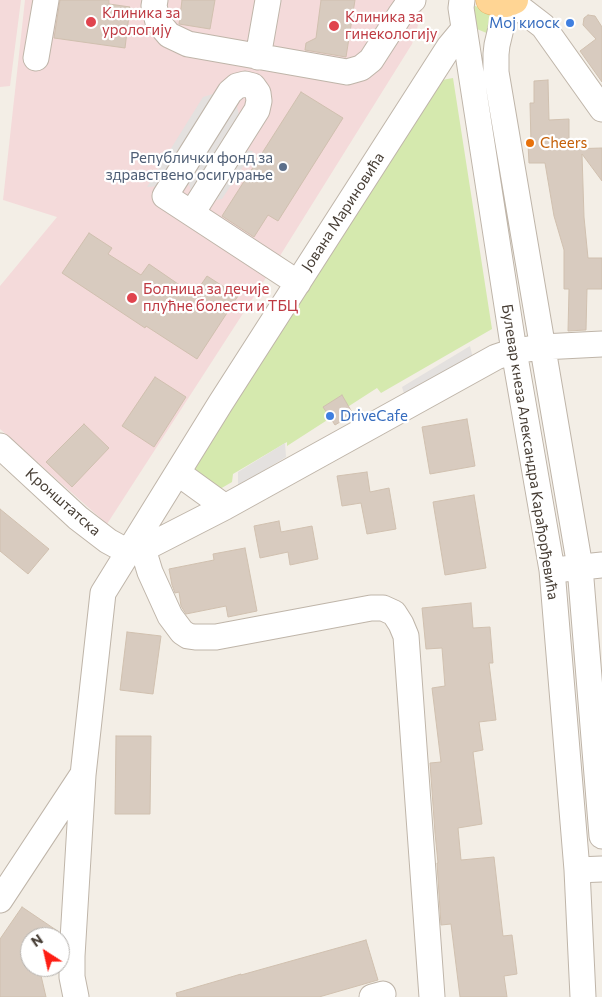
<!DOCTYPE html>
<meta charset="utf-8">
<style>
body{margin:0}
#map{position:relative;width:602px;height:997px;overflow:hidden;background:#f3eee6;font-family:Commissioner,sans-serif}
canvas{display:block}
.north{position:absolute;left:20px;top:927px;width:50px;height:50px;box-sizing:border-box;background:#fff;border:1px solid #b5b2ae;border-radius:50%;rotate:325deg;font-size:14px;font-weight:700;line-height:20px;text-align:center;color:#473e35}
.north::after{content:'';display:block;margin:auto;width:18px;height:22px;background:#fd1e14;clip-path:polygon(50% 0,100% 100%,50% 72%,0 100%)}
</style>
<div id="map">
<canvas width="602" height="997"></canvas>
<div class="north">N</div>
</div>
<script>
const ctx = document.querySelector('canvas').getContext('2d');
ctx.lineJoin = 'round';
function fill(path, color) { ctx.fillStyle = color; ctx.fill(path, 'evenodd'); }
const toPath = rows => new Path2D(rows.map(r => 'M' + r).join(''));
function stroke(path, color, width, dash) { ctx.strokeStyle = color; ctx.lineWidth = width; ctx.lineCap = dash ? 'butt' : 'round'; ctx.setLineDash(dash || []); ctx.stroke(path); }
function drawText(font, color, halo, rows, align = 'center') {
  ctx.font = font + ' Commissioner,sans-serif'; ctx.lineWidth = 4.5; ctx.setLineDash([]); ctx.textBaseline = 'middle'; ctx.strokeStyle = halo; ctx.fillStyle = color; for (const [text, x, y, turn = 0] of rows) {
    ctx.save(); ctx.translate(x, y); ctx.rotate((+turn || 0) * Math.PI / 180); ctx.textAlign = isNaN(turn) ? turn : align; if (halo) ctx.strokeText(text, 0, 0); ctx.fillText(text, 0, 0); ctx.restore();
  }
}
fill(toPath([
 [0,0,21,0,10,86,0,87],
 [25,0,422,0,421,16,412,44,273,267,107,524,0,429,0,286,57,217,3,200]
]), '#f4dada');
fill(toPath([
 [471,4,495,15,489,34,472,27],
 [453,78,492,329,381,393,377,388,287,446,287,442,233,474,232,482,220,489,187,469,442,80]
]), '#d5e9ae');
fill(toPath([
 [223,91,163,186,147,187,203,97],
 [234,96,241,122,192,195,189,184,184,190,180,179],
 [242,150,253,151,222,199,209,201],
 [470,346,473,358,405,397,402,387],
 [285,443,286,457,238,486,238,472]
]), '#e4e1df');
const building = toPath([
 [60,0,109,0,109,4,130,7,125,48,54,38,60,0],
 [182,0,215,0,210,29,179,24,182,0],
 [321,0,355,0,346,57,305,50,306,43,316,38,321,0],
 [588,15,595,16,602,27,602,82,580,51,596,39,583,25,584,18,588,15],
 [548,80,549,120,569,119,569,149,602,148,602,181,582,154,584,217,588,258,602,258,602,289,587,289,586,330,568,331,569,289,564,289,564,250,554,216,545,163,529,163,528,144,531,144,530,103,534,103,534,81,548,80],
 [301,92,343,118,278,221,268,215,254,237,222,216,301,92],
 [89,233,112,248,108,254,141,275,149,264,194,295,207,276,238,296,197,359,146,326,145,328,62,273,89,233],
 [155,377,186,397,154,447,122,426,155,377],
 [342,395,353,414,335,425,323,407,342,395],
 [467,419,475,466,430,474,422,427,467,419],
 [84,424,109,448,72,487,46,462,84,424],
 [367,472,370,492,389,488,396,529,367,534,361,503,342,506,337,476,367,472],
 [474,495,486,568,445,575,433,502,474,495],
 [0,509,49,549,28,574,0,551,0,509],
 [279,521,281,532,312,526,318,559,290,565,288,552,260,558,254,526,279,521],
 [245,548,257,611,228,617,226,606,186,614,181,606,179,592,175,593,172,585,169,569,214,560,213,554,245,548],
 [471,603,473,628,490,627,493,663,489,663,496,720,479,722,483,750,473,752,482,824,458,828,461,860,494,857,503,936,512,935,517,974,504,976,507,997,460,997,451,924,441,925,437,863,438,863,435,833,430,763,441,762,432,688,445,686,442,648,426,649,422,608,471,603],
 [127,632,161,636,153,694,120,690,127,632],
 [116,736,151,736,150,814,115,814,116,736],
 [22,907,59,932,59,937,30,937,30,967,39,967,46,997,0,997,0,939,22,907],
 [366,940,378,980,319,997,177,997,176,993,241,974,241,975,366,940]
]);
fill(building, '#d8cbbf');
stroke(building, '#d0c0af', 1);
const minor = toPath([
 [155,0,154,6,158,22,169,35,188,44,347,72,361,68,371,60,400,15,407,5,413,0],
 [462,0,461,8,514,351,552,570,577,870,583,997],
 [512,2,543,26,602,109],
 [507,3,497,45,496,54,496,72,580,567,602,836],
 [258,57,268,0],
 [36,58,46,0],
 [192,213,257,110,259,101,258,93,253,86,245,84,237,86,230,92,165,196,298,283],
 [0,446,78,518,108,541,119,547,131,549,143,549,225,507,496,357,514,351,542,347,602,344],
 [178,473,225,507],
 [143,549,150,572,170,616,182,632,188,636,195,637,216,637,371,608,383,608,394,613,401,624,406,636,432,997],
 [564,569,602,565],
 [577,870,602,869],
 [0,900,81,777],
 [76,997,72,977,72,956,83,775,103,593,220,404,449,47,464,29],
 [372,997,383,994]
]);
const major = toPath([
 [490,0,500,3,507,3,514,0]
]);
stroke(minor, '#bfb5a9', 27);
stroke(major, '#e6b062', 29);
stroke(minor, '#fff', 25);
stroke(major, '#ffd594', 28);
for (const [x, y, r, color] of [
 [91,22,6,"#e0444e"],
 [570,23,5,"#3f7fe0"],
 [334,26,6,"#e0444e"],
 [530,143,5,"#e8710a"],
 [283,167,5,"#5c6f8a"],
 [132,298,6,"#e0444e"],
 [330,416,5,"#3f7fe0"]
]) { const dot = new Path2D(); dot.arc(x, y, r, 0, 2 * Math.PI); ctx.fillStyle = color; ctx.fill(dot); stroke(dot, '#fff', 2); }
drawText('15px', '#be3a42', '#fff', [
 ["Клиника за",102,13],
 ["урологију",102,30],
 ["Клиника за",345,17],
 ["гинекологију",345,34],
 ["Болница за дечије",143,289],
 ["плућне болести и ТБЦ",143,306]
], 'left');
drawText('15px', '#366cbe', '#fff', [
 ["Мој киоск",560,23],
 ["DriveCafe",340,416,"left"]
], 'right');
drawText('15px', '#c56008', '#fff', [
 ["Cheers",540,143]
], 'left');
drawText('15px', '#4e5e75', '#fff', [
 ["Републички фонд за",273,158],
 ["здравствено осигурање",273,175]
], 'right');
drawText('15px', '#473e35', '#fff', [
 ["Јована Мариновића",343,212,-57],
 ["Булевар кнеза Александра Карађорђевића",530,452,81],
 ["Кронштатска",63,502,41]
]);
</script>
